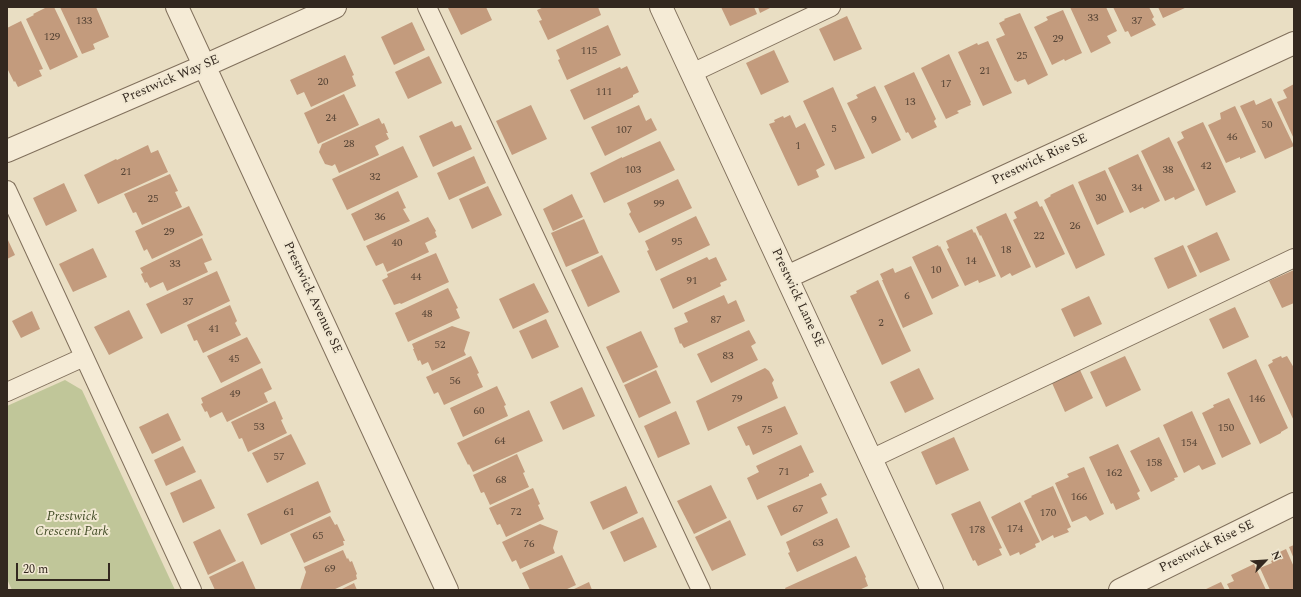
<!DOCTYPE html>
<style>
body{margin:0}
#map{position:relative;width:1301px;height:597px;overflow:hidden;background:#e9dec3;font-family:Spectral,serif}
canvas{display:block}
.frame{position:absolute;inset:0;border:8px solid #33281f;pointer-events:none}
.north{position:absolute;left:1245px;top:541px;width:40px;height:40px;-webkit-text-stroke:3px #f1e8d2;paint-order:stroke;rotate:65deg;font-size:11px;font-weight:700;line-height:16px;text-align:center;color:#33281f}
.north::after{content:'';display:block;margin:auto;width:14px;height:18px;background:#33281f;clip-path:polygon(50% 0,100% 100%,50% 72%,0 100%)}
.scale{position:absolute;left:16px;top:563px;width:94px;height:18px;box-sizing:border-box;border:2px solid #33281f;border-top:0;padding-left:5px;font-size:12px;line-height:14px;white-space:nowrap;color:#33281f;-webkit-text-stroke:3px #f1e8d2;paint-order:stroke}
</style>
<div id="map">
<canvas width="1301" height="597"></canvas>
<div class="frame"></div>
<div class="north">N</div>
<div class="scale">20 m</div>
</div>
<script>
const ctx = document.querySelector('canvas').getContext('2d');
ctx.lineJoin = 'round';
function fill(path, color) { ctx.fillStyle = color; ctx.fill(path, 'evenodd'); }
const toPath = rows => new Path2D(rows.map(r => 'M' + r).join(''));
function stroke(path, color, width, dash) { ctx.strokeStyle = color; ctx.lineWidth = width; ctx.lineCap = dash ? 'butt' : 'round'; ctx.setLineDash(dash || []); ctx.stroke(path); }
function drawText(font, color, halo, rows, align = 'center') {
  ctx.font = font + ' Spectral,serif'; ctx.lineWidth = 4; ctx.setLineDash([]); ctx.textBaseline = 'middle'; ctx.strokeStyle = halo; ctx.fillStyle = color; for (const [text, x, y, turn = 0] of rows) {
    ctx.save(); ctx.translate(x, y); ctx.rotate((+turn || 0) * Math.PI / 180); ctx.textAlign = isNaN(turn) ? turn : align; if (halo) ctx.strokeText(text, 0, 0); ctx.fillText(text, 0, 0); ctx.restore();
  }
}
fill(toPath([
 [65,380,82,390,175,590,12,590,7,579,7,406]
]), '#c0c699');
fill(toPath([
 [47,7,54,7,78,57,50,70,26,19,34,15,33,14],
 [60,7,96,7,109,37,93,44,95,49,82,54],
 [449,7,486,7,492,20,461,35,448,8],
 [544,7,598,7,601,15,548,40,539,21,542,20,537,10],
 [721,7,754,7,757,14,730,26],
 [758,7,772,7,760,13],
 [1070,7,1106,7,1117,31,1107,36,1111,43,1091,53],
 [1113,7,1149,7,1154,17,1152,19,1156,25,1131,37,1128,31,1125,32],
 [1158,7,1187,7,1163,18],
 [1063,10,1082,53,1065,61,1064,59,1052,65,1034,27,1048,20,1046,17],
 [1020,13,1048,75,1028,85,1025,79,1017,82,1016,80,1015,81,996,39,1005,35,999,23,1005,20,1004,19],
 [847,16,862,49,834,61,819,29],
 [21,21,43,69,39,70,42,76,18,87,15,81,14,82,7,68,7,28],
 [412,22,425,50,394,65,381,37],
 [608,25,621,55,567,80,558,60,560,59,556,50],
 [988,41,1012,93,983,106,958,52,977,43,978,45],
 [774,50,789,82,761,95,746,63],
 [949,54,971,102,970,103,971,105,957,111,959,113,946,119,921,68],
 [345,55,354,75,352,76,356,86,311,107,304,92,297,95,290,80],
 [429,56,442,83,408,99,395,72],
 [627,66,639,92,633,95,633,97,584,120,570,90,620,67,621,69],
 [914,72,936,119,934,121,937,127,912,139,908,132,906,133,884,86],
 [1294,84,1294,139,1277,102,1287,98,1283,90],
 [875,86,901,140,872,154,847,103,858,98,856,95],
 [833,87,865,158,835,170,803,101],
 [344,94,359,125,318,144,304,113],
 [1271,98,1294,146,1265,159,1240,106,1254,100,1256,105],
 [531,105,547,139,512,155,496,121],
 [639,105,646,121,651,118,657,130,605,156,591,127],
 [1235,106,1256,152,1240,159,1240,157,1226,163,1208,125,1221,119,1220,113],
 [790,115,796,128,805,123,825,165,816,170,819,177,798,186,769,124,775,122,774,120,783,116,784,118],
 [379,118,382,124,384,123,388,133,386,133,389,139,375,146,379,155,339,173,335,164,332,166,325,164,319,152,322,144],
 [452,121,455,127,461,125,472,149,433,167,419,136],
 [1203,122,1236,192,1206,206,1177,142,1184,138,1181,132],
 [1169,137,1195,190,1175,200,1174,197,1165,201,1141,151],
 [660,141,675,170,604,203,590,173,622,157,622,158],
 [148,145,151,153,158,150,168,172,98,204,84,175,116,159,117,160],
 [403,146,418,177,347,210,332,179],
 [1138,154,1160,201,1144,209,1143,207,1130,213,1108,168],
 [474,156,486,183,449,200,437,173],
 [1105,170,1124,212,1097,225,1078,182],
 [170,174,178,191,175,192,182,207,142,225,136,212,133,213,124,194],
 [678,179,692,208,639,233,629,214,631,212,627,203],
 [64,183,77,211,46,226,33,198],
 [1073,184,1105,255,1076,269,1044,200,1051,196,1050,195],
 [488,186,502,215,472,229,459,199],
 [398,191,406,208,403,209,410,221,364,241,351,214],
 [572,194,583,217,553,231,543,209],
 [1037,201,1040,207,1042,206,1065,254,1036,268,1013,220,1017,218,1014,212],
 [189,206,203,235,152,259,147,249,144,251,135,231],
 [1006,213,1031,267,1012,276,1010,273,1001,278,981,235,980,236,976,227],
 [696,216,710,245,656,271,647,251,649,250,645,241],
 [428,217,436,231,435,232,437,237,425,243,429,252,387,272,383,263,376,266,366,246],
 [584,219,599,253,566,267,551,233],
 [972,229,974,233,975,232,996,276,979,283,978,280,965,286,947,249,949,248,946,241],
 [1217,232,1230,260,1200,273,1187,246],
 [7,238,15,255,7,259],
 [202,238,212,260,204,263,208,272,167,291,163,282,150,288,147,282,145,283,141,274,143,273,140,268],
 [938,245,939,247,940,246,959,286,932,299,912,257],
 [1183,245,1197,276,1168,289,1154,258],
 [93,248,107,277,73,292,59,264],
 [436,253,449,282,401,304,400,303,394,305,382,280,388,277,387,274],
 [602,255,620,292,588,307,571,270],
 [707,257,709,260,716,257,727,280,720,283,721,286,673,309,660,279],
 [911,266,933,314,903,328,882,280,883,280,880,274,893,268,895,273],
 [1294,270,1294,303,1282,308,1269,281],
 [217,271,230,301,161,334,146,304],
 [878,280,911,351,882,365,850,296,857,293,856,291],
 [534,283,549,312,513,329,499,299],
 [448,288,458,308,456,309,460,318,408,342,395,313],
 [724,295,728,304,736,300,745,321,684,348,681,343,680,344,674,328,688,322,684,313],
 [1089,296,1102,324,1074,337,1061,309],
 [230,305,237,321,235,323,241,335,203,353,197,340,194,341,187,325],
 [1235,307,1249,337,1223,349,1209,319],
 [129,310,143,338,109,355,94,327],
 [32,311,40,329,21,338,12,321],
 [546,319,559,347,532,359,519,331],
 [452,326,470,332,464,351,466,355,432,371,428,362,422,365,420,360,418,361,413,349,414,349,412,344],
 [749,330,756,343,751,346,758,360,711,383,697,354],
 [641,331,658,367,623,383,606,347],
 [247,337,261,363,221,383,207,356],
 [471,356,479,373,477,374,483,387,444,405,438,392,434,394,426,377],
 [1125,356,1141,390,1106,407,1090,372],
 [1281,356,1282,358,1287,356,1294,368,1294,421,1268,365,1273,362,1272,360],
 [1256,359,1288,428,1281,432,1281,433,1260,444,1227,373],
 [262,368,272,389,264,393,268,402,227,422,222,412,210,418,207,411,205,412,201,404,203,403,201,398],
 [765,368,769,371,774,380,772,383,778,398,708,431,696,401],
 [919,368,934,399,905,413,890,382],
 [656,370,671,403,639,418,624,385],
 [1080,370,1093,398,1065,412,1052,383],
 [497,386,506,405,504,406,508,416,463,437,450,408],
 [582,387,595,416,563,430,550,402],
 [1229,398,1251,444,1222,458,1202,413,1214,407,1213,405],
 [275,401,283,419,281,420,287,433,248,452,242,438,239,439,231,422],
 [785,406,798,434,753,455,749,445,746,446,737,427],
 [529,410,543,441,473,472,469,464,468,465,457,443],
 [676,411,690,444,658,458,644,426],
 [1192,411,1216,464,1202,470,1199,465,1184,473,1163,425],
 [168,413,181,440,152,454,139,427],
 [291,434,306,464,267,483,252,453],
 [954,437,969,470,936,485,921,452],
 [1159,437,1178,477,1174,478,1175,480,1151,492,1130,451],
 [1118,444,1140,491,1137,493,1140,499,1116,510,1113,503,1111,504,1089,457],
 [801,445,814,472,809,474,809,476,757,500,747,478,759,472,756,466],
 [183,446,196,472,166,486,154,460],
 [517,454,525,472,523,473,529,487,490,505,484,492,481,493,473,475],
 [1084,467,1104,514,1090,521,1086,516,1072,522,1055,483,1069,477,1067,474],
 [201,479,215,508,183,523,170,493],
 [318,481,331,512,261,545,247,514],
 [821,483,827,495,821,498,828,513,781,536,767,506],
 [711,485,727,518,694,534,677,501],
 [626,486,638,513,603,530,590,502],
 [1053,486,1071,527,1067,529,1069,532,1054,538,1053,535,1042,541,1024,501,1032,497,1031,496],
 [533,488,540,504,538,505,544,519,506,537,500,524,497,525,489,508],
 [980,501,1002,548,999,549,1002,555,978,566,975,560,973,561,951,514],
 [1020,502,1040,542,1035,544,1036,547,1020,555,1019,552,1010,556,991,517],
 [330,516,335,525,337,524,345,541,343,541,344,545,304,563,290,534],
 [643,517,657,547,624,562,610,532],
 [837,518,850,547,797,572,788,553,790,552,786,542],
 [730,520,746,555,712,571,695,537],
 [540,524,558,531,553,548,555,553,520,569,516,560,512,562,502,542],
 [220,529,236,561,208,575,193,542],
 [1294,545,1294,559,1289,547],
 [1286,549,1294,567,1294,590,1270,590,1260,568,1272,563,1271,561,1273,560,1271,556],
 [343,550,347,559,348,558,350,562,352,561,357,574,356,575,357,579,333,590,300,590,306,572,304,567],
 [562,555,576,585,565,590,530,590,522,573],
 [856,556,866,577,865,578,868,586,859,590,786,590,785,588],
 [243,561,256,590,215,590,209,577],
 [1254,564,1266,590,1230,590,1227,584,1234,581,1231,575],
 [589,582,592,590,572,590],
 [1221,582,1225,590,1204,590],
 [354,583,357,590,340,590]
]), '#c39b7d');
const lane = toPath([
 [427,7,701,590],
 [692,73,831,7],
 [7,190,192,590],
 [7,392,84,357],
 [871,459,1294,258]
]);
const street = toPath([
 [177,7,447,590],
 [661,7,932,590],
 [7,151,204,66,335,7],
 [787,277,1294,43],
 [1120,590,1294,504]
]);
stroke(lane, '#81705c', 20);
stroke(street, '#81705c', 24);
stroke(lane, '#f5ebd6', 18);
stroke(street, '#f5ebd6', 22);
drawText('11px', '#574536', null, [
 ["33",1093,19],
 ["133",84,22],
 ["37",1137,22],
 ["129",52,38],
 ["29",1058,40],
 ["115",589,52],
 ["25",1022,57],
 ["21",985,72],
 ["20",323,83],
 ["17",946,85],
 ["111",604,93],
 ["13",910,103],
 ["24",331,119],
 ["9",874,121],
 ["50",1267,126],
 ["5",834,130],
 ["107",624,131],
 ["46",1232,138],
 ["28",349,145],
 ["1",798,147],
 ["42",1206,167],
 ["103",633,171],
 ["38",1168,171],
 ["21",126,173],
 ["32",375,178],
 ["34",1137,189],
 ["30",1101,199],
 ["25",153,200],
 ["99",659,205],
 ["36",380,218],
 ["26",1075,227],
 ["29",169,233],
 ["22",1039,237],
 ["95",677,243],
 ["40",397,244],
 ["18",1006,251],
 ["14",971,262],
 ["33",175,265],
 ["10",936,271],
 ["44",416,278],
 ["91",692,282],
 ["6",907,297],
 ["37",188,303],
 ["48",427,315],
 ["87",716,321],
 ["2",881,324],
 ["41",214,330],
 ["52",440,346],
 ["83",728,357],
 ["45",234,360],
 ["56",455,382],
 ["49",235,395],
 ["79",737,400],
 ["146",1257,400],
 ["60",479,412],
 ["53",259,428],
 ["150",1226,429],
 ["75",767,431],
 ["64",500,442],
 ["154",1189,444],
 ["57",279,458],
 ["158",1154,464],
 ["71",784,473],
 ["162",1114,474],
 ["68",501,481],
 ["166",1079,498],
 ["67",798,510],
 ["61",289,513],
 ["72",516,513],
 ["170",1048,514],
 ["174",1015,530],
 ["178",977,531],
 ["65",318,537],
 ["63",818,544],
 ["76",529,545],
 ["69",330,570]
]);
drawText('13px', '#33281f', '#f1e8d2', [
 ["Prestwick Way SE",171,80,-23],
 ["Prestwick Rise SE",1040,160,-25],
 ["Prestwick Avenue SE",312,298,65],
 ["Prestwick Lane SE",797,298,65],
 ["Prestwick Rise SE",1207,547,-26]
]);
drawText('italic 13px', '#434d27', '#f1e8d2', [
 ["Prestwick",72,517],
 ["Crescent Park",72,532]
]);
</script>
